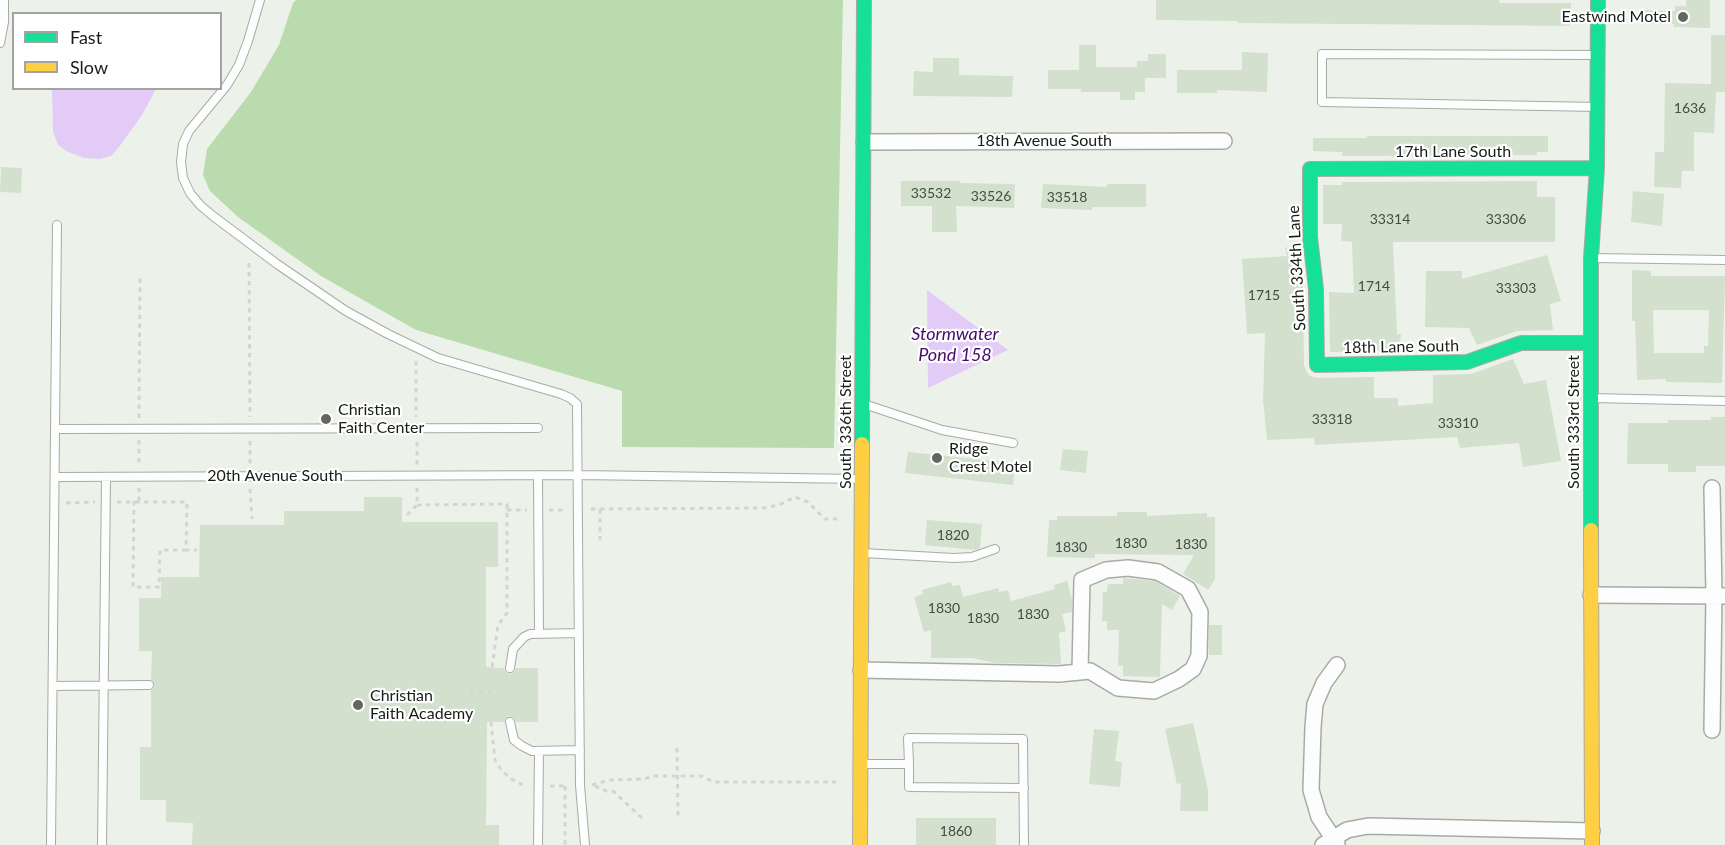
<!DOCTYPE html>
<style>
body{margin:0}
#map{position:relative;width:1725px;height:845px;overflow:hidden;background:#ecf2ea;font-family:Lato,sans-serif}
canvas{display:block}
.legend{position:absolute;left:12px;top:12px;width:210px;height:78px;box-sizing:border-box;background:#fff;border:2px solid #a3a4a2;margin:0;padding:8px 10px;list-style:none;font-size:18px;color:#181c17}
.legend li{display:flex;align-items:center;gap:12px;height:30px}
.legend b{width:30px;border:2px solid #a3a4a2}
</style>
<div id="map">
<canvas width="1725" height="845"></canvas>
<ul class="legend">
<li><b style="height:8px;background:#16e098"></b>Fast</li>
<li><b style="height:8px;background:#ffcf43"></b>Slow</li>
</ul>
</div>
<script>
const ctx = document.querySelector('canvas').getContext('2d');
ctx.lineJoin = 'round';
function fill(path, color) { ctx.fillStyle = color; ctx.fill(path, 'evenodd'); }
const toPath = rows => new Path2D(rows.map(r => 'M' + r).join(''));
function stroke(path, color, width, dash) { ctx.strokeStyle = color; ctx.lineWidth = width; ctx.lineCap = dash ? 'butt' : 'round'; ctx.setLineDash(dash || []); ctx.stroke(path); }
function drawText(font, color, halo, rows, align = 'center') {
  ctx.font = font + ' Lato,sans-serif'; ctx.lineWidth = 4.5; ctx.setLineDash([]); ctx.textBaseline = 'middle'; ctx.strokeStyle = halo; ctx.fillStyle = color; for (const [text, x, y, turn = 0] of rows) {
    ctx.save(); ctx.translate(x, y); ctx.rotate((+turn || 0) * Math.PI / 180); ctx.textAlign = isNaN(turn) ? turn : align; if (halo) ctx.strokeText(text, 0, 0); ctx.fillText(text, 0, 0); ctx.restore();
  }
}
fill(toPath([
 [296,0,843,0,834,448,622,447,622,391,416,330,321,276,238,217,210,191,203,175,207,149,251,92,279,45,293,3]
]), '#b9dbad');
fill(toPath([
 [52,89,52,88,156,89,142,115,119,147,111,156,100,159,84,158,68,152,58,145,53,131],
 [927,290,1008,350,928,388]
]), '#e2ccf7');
fill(toPath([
 [1156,0,1499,0,1500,3,1571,3,1570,26,1238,23,1238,21,1156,20],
 [1686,0,1710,0,1710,28,1674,27,1674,24,1641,24,1641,10,1675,11,1675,6,1686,6],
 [1711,35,1725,35,1725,92,1716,92,1714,133,1694,132,1694,171,1682,171,1681,188,1654,187,1655,152,1664,152,1665,83,1711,84],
 [1079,45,1096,45,1096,67,1137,67,1137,61,1148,61,1148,54,1166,54,1166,78,1145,78,1145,92,1135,92,1135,100,1120,100,1120,92,1081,92,1081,89,1048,89,1048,70,1079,70],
 [1242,52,1268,53,1267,92,1217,90,1217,93,1177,93,1177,70,1242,70],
 [933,58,959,58,959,75,1013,76,1012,97,913,96,914,71,933,72],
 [1367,136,1548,136,1548,152,1537,152,1537,155,1342,156,1342,152,1313,151,1313,138,1367,138],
 [1,167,22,168,21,193,0,192],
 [901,181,960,181,960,183,1015,184,1014,208,956,206,957,232,932,232,932,206,901,206],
 [1537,181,1537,197,1555,197,1555,242,1393,242,1397,334,1401,334,1400,350,1330,352,1329,292,1354,293,1352,242,1341,241,1342,224,1323,224,1323,185,1342,185,1342,182],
 [1043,184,1107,187,1107,184,1146,184,1146,207,1092,207,1092,210,1041,208],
 [1633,191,1664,194,1662,226,1631,222],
 [1298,244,1303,290,1304,365,1306,371,1310,376,1317,378,1374,377,1374,398,1398,398,1398,406,1433,403,1433,375,1471,374,1513,359,1524,384,1546,380,1561,461,1523,467,1519,443,1460,448,1457,437,1315,445,1314,438,1267,440,1263,399,1265,333,1247,334,1242,259,1287,256,1285,248],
 [1547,255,1561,301,1550,304,1553,330,1517,331,1477,345,1469,328,1425,327,1426,271,1462,271,1462,279],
 [1632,270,1651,271,1651,276,1725,276,1722,383,1666,382,1666,379,1637,380,1635,321,1632,321],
 [1653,310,1709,310,1708,346,1704,346,1704,353,1654,353],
 [1711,417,1725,417,1725,466,1696,466,1696,472,1668,472,1668,464,1627,464,1628,423,1668,423,1668,420,1711,420],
 [1063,449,1088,451,1086,473,1060,470],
 [908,452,1015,463,1013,485,905,473],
 [364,497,402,497,402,522,498,522,498,567,486,567,486,667,504,668,506,672,510,674,514,672,516,668,538,668,538,722,516,722,514,718,509,716,504,722,487,722,486,825,499,825,499,845,192,845,193,823,166,822,166,800,140,800,140,747,151,747,151,690,155,686,151,680,152,651,139,651,139,598,161,598,161,577,199,577,200,525,284,525,284,511,364,511],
 [1117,512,1147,512,1147,516,1207,513,1207,517,1215,517,1215,579,1208,590,1183,574,1194,555,1095,554,1095,558,1047,557,1049,520,1057,520,1057,516,1117,516],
 [927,520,982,524,980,548,975,550,925,545],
 [1123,578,1155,581,1180,596,1172,610,1162,604,1160,677,1123,676,1123,666,1118,666,1119,630,1107,630,1107,621,1102,621,1103,592,1107,592,1108,584,1123,584],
 [1067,581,1072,599,1072,612,1062,614,1066,631,1059,633,1061,664,996,663,972,658,931,658,931,630,924,632,914,597,923,594,922,590,951,582,952,586,960,585,963,597,998,588,999,592,1008,590,1011,601,1055,589,1054,585],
 [1209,625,1222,625,1222,655,1209,655],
 [1193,723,1208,790,1208,811,1180,811,1181,783,1177,784,1165,729],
 [1094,729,1119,731,1115,761,1122,762,1120,787,1089,784],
 [916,818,996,818,996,845,916,845]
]), '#d2e0cd');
const lane = toPath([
 [260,0,248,41,239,65,227,85,189,131,183,144,181,162,183,178,190,193,200,205,213,216,277,264,346,311,388,334,438,358,561,394,570,398,577,404,580,785,585,845],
 [0,43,4,22,4,0],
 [1597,107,1322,102,1322,54,1598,55],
 [1593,258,1725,260],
 [1592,398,1725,401],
 [864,404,942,430,1013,443],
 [55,429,538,428],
 [538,475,539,634],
 [55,477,579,475,860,479],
 [863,553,954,558,972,557,995,549],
 [510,668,513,649,524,637,530,634,579,633],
 [53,686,149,685],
 [510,722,514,740,522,746,532,751,580,750],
 [862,764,909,764,908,738,1023,739,1024,845],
 [909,764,909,787,1024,788],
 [51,845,57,225],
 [102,845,106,477],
 [538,845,539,751]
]);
const street = toPath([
 [864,142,1224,141],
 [1591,595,1725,596],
 [1337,665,1324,683,1315,704,1313,727,1311,790,1319,817,1337,844],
 [861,670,1059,674,1090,671,1118,688,1154,691,1179,679,1193,669,1199,656,1200,612,1188,589,1158,572,1128,568,1106,570,1082,580,1080,672],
 [1712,730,1714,595,1712,488],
 [1323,845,1347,830,1368,826,1592,831]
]);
const fast = toPath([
 [1591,343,1521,343,1467,362,1317,365,1316,289,1310,237,1310,169,1597,168],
 [862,444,864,0],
 [1591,530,1591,258,1597,168,1598,0]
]);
const slow = toPath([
 [1591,530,1592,845],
 [860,845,862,444]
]);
stroke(lane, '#a7aba5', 10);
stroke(street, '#a7aba5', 18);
stroke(fast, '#a7aba5', 16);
stroke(slow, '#a7aba5', 16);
stroke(toPath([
 [249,263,250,417],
 [416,361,416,417],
 [139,418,140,276],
 [139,440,139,466],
 [250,441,250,465],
 [417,442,417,465],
 [250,489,252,519],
 [134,501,133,587,159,587,160,550,186,550],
 [139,501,139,488],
 [117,502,187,502,186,550,197,550],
 [66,503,95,502],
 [417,505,507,504,507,613,498,625,492,668],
 [591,509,763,508,779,505,795,497,808,502,825,519,840,519],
 [600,509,600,544],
 [507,510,527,510],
 [549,510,566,510],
 [407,515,417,505,417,487],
 [470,693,491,693],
 [491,722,495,760,502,771,513,780,525,786],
 [677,748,678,818],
 [592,785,609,780,644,779,653,776,702,776,713,782,836,782],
 [550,786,567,786],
 [565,786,565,845],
 [595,786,606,791,613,791,642,818]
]), '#d3d5d3', 3, [4.5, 4.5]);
stroke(lane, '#fcfdfc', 8);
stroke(street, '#fcfdfc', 15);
stroke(fast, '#16e098', 14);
stroke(slow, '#ffcf43', 14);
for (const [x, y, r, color] of [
 [1683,17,6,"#626761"],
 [326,419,6,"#626761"],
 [937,458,6,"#626761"],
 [358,705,6,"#626761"]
]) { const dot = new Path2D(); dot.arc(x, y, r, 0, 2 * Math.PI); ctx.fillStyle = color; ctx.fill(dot); stroke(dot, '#fff', 2); }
drawText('14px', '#464d44', null, [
 ["1636",1690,108],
 ["33532",931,193],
 ["33526",991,196],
 ["33518",1067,197],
 ["33314",1390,219],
 ["33306",1506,219],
 ["1714",1374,286],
 ["33303",1516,288],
 ["1715",1264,295],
 ["33318",1332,419],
 ["33310",1458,423],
 ["1820",953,535],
 ["1830",1131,543],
 ["1830",1191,544],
 ["1830",1071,547],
 ["1830",944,608],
 ["1830",1033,614],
 ["1830",983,618],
 ["1860",956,831]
]);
drawText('16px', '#181c17', '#fff', [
 ["Eastwind Motel",1671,17,"right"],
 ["Christian",338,410],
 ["Faith Center",338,428],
 ["Ridge",949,449],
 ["Crest Motel",949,467],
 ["Christian",370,696],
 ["Faith Academy",370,714]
], 'left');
drawText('16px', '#181c17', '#fff', [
 ["18th Avenue South",1044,141],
 ["17th Lane South",1453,152],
 ["South 334th Lane",1297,268,-93],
 ["18th Lane South",1401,347,-1],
 ["South 336th Street",846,422,-90],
 ["South 333rd Street",1574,422,-90],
 ["20th Avenue South",275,476]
]);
drawText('italic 18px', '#480a6c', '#fff', [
 ["Stormwater",955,334],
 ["Pond 158",955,355]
]);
</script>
